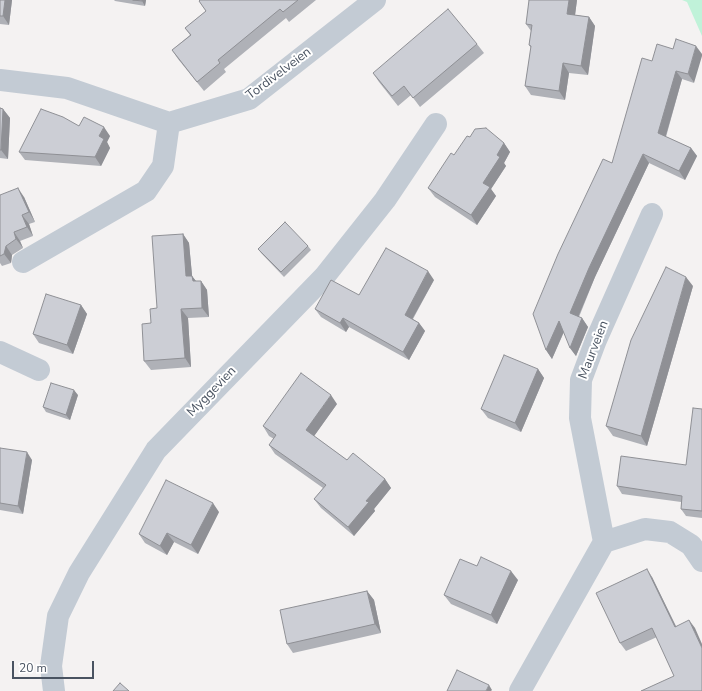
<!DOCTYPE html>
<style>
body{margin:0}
#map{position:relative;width:702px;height:691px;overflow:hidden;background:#f4f2f2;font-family:"Nunito Sans",sans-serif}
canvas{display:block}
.scale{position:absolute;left:12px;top:661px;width:82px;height:18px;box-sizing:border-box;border:2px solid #495361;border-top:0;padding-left:5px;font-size:12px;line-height:14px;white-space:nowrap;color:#495361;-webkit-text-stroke:3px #fff;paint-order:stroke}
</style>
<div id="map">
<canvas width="702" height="691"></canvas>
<div class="scale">20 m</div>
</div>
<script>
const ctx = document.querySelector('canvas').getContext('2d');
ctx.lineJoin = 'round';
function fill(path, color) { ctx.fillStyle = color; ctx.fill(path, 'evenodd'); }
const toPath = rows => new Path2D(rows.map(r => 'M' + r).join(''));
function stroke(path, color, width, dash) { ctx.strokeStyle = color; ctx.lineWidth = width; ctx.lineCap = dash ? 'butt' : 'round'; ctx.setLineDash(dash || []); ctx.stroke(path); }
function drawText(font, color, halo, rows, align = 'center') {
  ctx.font = font + ' "Nunito Sans",sans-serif'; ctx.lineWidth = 4; ctx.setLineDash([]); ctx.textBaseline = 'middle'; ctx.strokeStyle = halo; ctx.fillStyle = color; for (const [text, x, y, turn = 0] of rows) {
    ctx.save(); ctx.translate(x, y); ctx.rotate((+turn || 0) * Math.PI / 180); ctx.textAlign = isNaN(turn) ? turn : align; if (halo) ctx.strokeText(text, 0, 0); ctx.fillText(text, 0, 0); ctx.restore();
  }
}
fill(toPath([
 [682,0,702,0,702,36,687,2]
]), '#c0f2d9');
stroke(toPath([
 [0,80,67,88,169,123,249,99,375,0],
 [23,262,146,191,163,166,169,123],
 [0,352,39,370],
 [604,542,580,418,581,380,596,340,652,214],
 [54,691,51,666,58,616,79,573,156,450,324,277,385,200,436,124],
 [520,691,604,542,645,529,670,532,691,545,702,561]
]), '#c3cbd4', 22);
fill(toPath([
 [0,0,12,0,9,25,0,24],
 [114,0,146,0,145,6,115,1],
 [200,0,316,0,289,22,286,18,224,69,226,72,204,91,178,59,172,50,190,35,185,28,206,11,199,1],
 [577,0,575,15,589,17,595,26,588,75,569,73,565,100,531,95,525,86,531,48,529,45,531,31,526,24],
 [477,44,484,53,420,107,411,95,398,106,379,82,373,73],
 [673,49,694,83,682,79,666,137,691,148,697,156,685,180,649,163,595,277,579,317,582,318,588,327,576,356,570,348,564,332,552,359,546,350,612,163,652,61],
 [0,108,3,109,10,118,8,159,0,158],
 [79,126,110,136,107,142,110,148,101,166,25,160,19,152],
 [470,137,504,143,510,152,504,163,506,166,491,189,496,196,477,225,435,197,428,188,454,155],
 [0,195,24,197,35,222,29,224,33,236,20,241,23,248,12,255,11,263,2,266,0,263],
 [183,234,189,243,192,276,196,281,201,281,207,290,209,317,188,318,191,367,151,370,144,361,151,323,157,308],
 [308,246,311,250,284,277,261,253,258,249],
 [434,280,413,319,419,323,425,331,409,360,349,327,346,332,321,317,315,309,359,295],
 [693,286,647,446,613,436,606,426],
 [81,305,87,314,73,354,39,343,33,334],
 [538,369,544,378,521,432,488,418,481,409],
 [78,395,70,420,46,412,43,407],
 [337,404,314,436,347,460,385,479,391,488,374,509,375,511,354,536,321,508,314,499,323,488,275,454,269,445,274,439,269,436,263,426],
 [702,409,702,518,686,516,681,509,681,502,622,494,617,486,686,465],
 [0,448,32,460,23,514,0,510],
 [219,512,198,554,174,542,167,555,145,543,139,534],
 [477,566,518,580,497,624,451,604,444,595],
 [652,577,676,626,695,628,674,676,657,637,626,651,620,643],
 [367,591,374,600,381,633,293,653,287,644]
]), '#afb1b7');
fill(toPath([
 [5,0,12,0,9,25,3,16],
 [142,0,146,0,145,6,142,1],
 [569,0,577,0,574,23,567,14],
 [589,17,595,26,588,75,581,66],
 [696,46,702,54,702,56,694,83,688,74],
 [563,63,569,73,565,100,559,91],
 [676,71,682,79,664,142,658,133],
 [3,109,10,118,8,159,1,150],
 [104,127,110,136,107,142,110,148,101,166,95,157,99,136],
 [504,143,510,152,504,163,506,166,491,189,496,196,477,225,471,215,483,183,497,155],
 [691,148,697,156,685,180,679,171],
 [643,154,649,163,595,277,576,322,570,313,589,268],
 [18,188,24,197,35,222,29,212],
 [22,215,29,224,33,236,27,227],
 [14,232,20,241,23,248,16,239],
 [183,234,189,243,193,285,186,276],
 [6,246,12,255,11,263,4,254],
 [428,271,434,280,410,323,405,315],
 [192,276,199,285,193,281],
 [686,277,693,286,647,446,641,436],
 [201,281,207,290,209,317,202,308],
 [81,305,87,314,73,354,67,345],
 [181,309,188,318,191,367,185,358],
 [343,318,349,327,346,332,340,323],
 [582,318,588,327,576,356,570,348],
 [559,321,565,329,552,359,546,350],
 [419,323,425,331,409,360,403,352],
 [538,369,544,378,521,432,515,423],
 [74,390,78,395,70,420,66,415],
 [331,395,337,404,312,439,306,430],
 [27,452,32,460,23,514,18,506],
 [385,479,391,488,374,509,375,511,354,536,348,527,366,501],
 [213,503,219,512,198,554,191,545],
 [167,533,174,542,167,555,160,546],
 [647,569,652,577,680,635,675,627],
 [511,571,518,580,497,624,491,615],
 [367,591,374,600,381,633,375,624],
 [689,620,695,628,702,644,702,648],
 [489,685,492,690,491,691,486,691]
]), '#8f9095');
const building = toPath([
 [0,0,5,0,3,16,0,16,0,0],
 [133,0,142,0,142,1,133,0],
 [200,0,298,0,283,12,280,9,218,60,220,63,197,82,172,50,191,35,185,28,206,11,199,1,200,0],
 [529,0,569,0,567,14,589,17,581,66,563,63,559,91,525,86,531,46,529,45,532,25,526,24,529,0],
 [448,9,477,44,413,98,404,86,392,96,373,73,448,9],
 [676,39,696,46,688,74,676,71,658,133,691,148,679,171,643,154,589,268,570,313,582,318,570,348,559,321,546,350,533,314,558,254,603,159,612,163,642,58,652,61,657,44,673,49,676,39],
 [0,108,3,109,1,150,0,150,0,108],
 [41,109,63,117,79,126,84,117,104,127,99,136,104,139,95,157,19,152,41,109],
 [486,128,504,143,497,155,500,157,483,183,490,187,471,215,428,188,451,153,454,155,467,136,470,137,475,129,486,128],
 [18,188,29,212,22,215,27,227,14,232,16,239,6,246,4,254,0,256,0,195,18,188],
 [285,222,308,246,281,272,258,249,285,222],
 [183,234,186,276,192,276,193,281,201,281,202,308,181,309,185,358,144,361,142,324,151,323,150,309,157,308,152,236,183,234],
 [386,248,428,271,405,315,419,323,403,352,343,318,340,323,315,309,331,280,359,295,386,248],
 [666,267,686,277,641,436,606,426,631,340,666,267],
 [46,294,81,305,67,345,33,334,46,294],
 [504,355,538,369,515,423,481,409,504,355],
 [301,373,331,395,306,430,347,460,353,453,385,479,366,501,369,502,348,527,314,499,326,485,269,445,276,435,263,426,301,373],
 [51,383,74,390,66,415,43,407,51,383],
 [693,408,702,409,702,511,681,509,682,496,617,486,621,456,686,465,693,408],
 [0,448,27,452,18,506,0,503,0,448],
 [166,480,213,503,191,545,167,533,160,546,139,534,166,480],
 [481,557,511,571,491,615,444,595,460,559,477,566,481,557],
 [647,569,675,627,689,620,702,648,702,691,641,691,674,676,652,628,620,643,596,593,647,569],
 [367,591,375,624,287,644,280,610,367,591],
 [457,670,489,685,486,691,447,691,457,670],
 [120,683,129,691,113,691,120,683]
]);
fill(building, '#ccced5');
stroke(building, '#8f9095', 1);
drawText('13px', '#495361', '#fff', [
 ["Tordivelveien",279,74,-37],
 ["Maurveien",594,350,-69],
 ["Myggevien",212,392,-46]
]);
</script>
